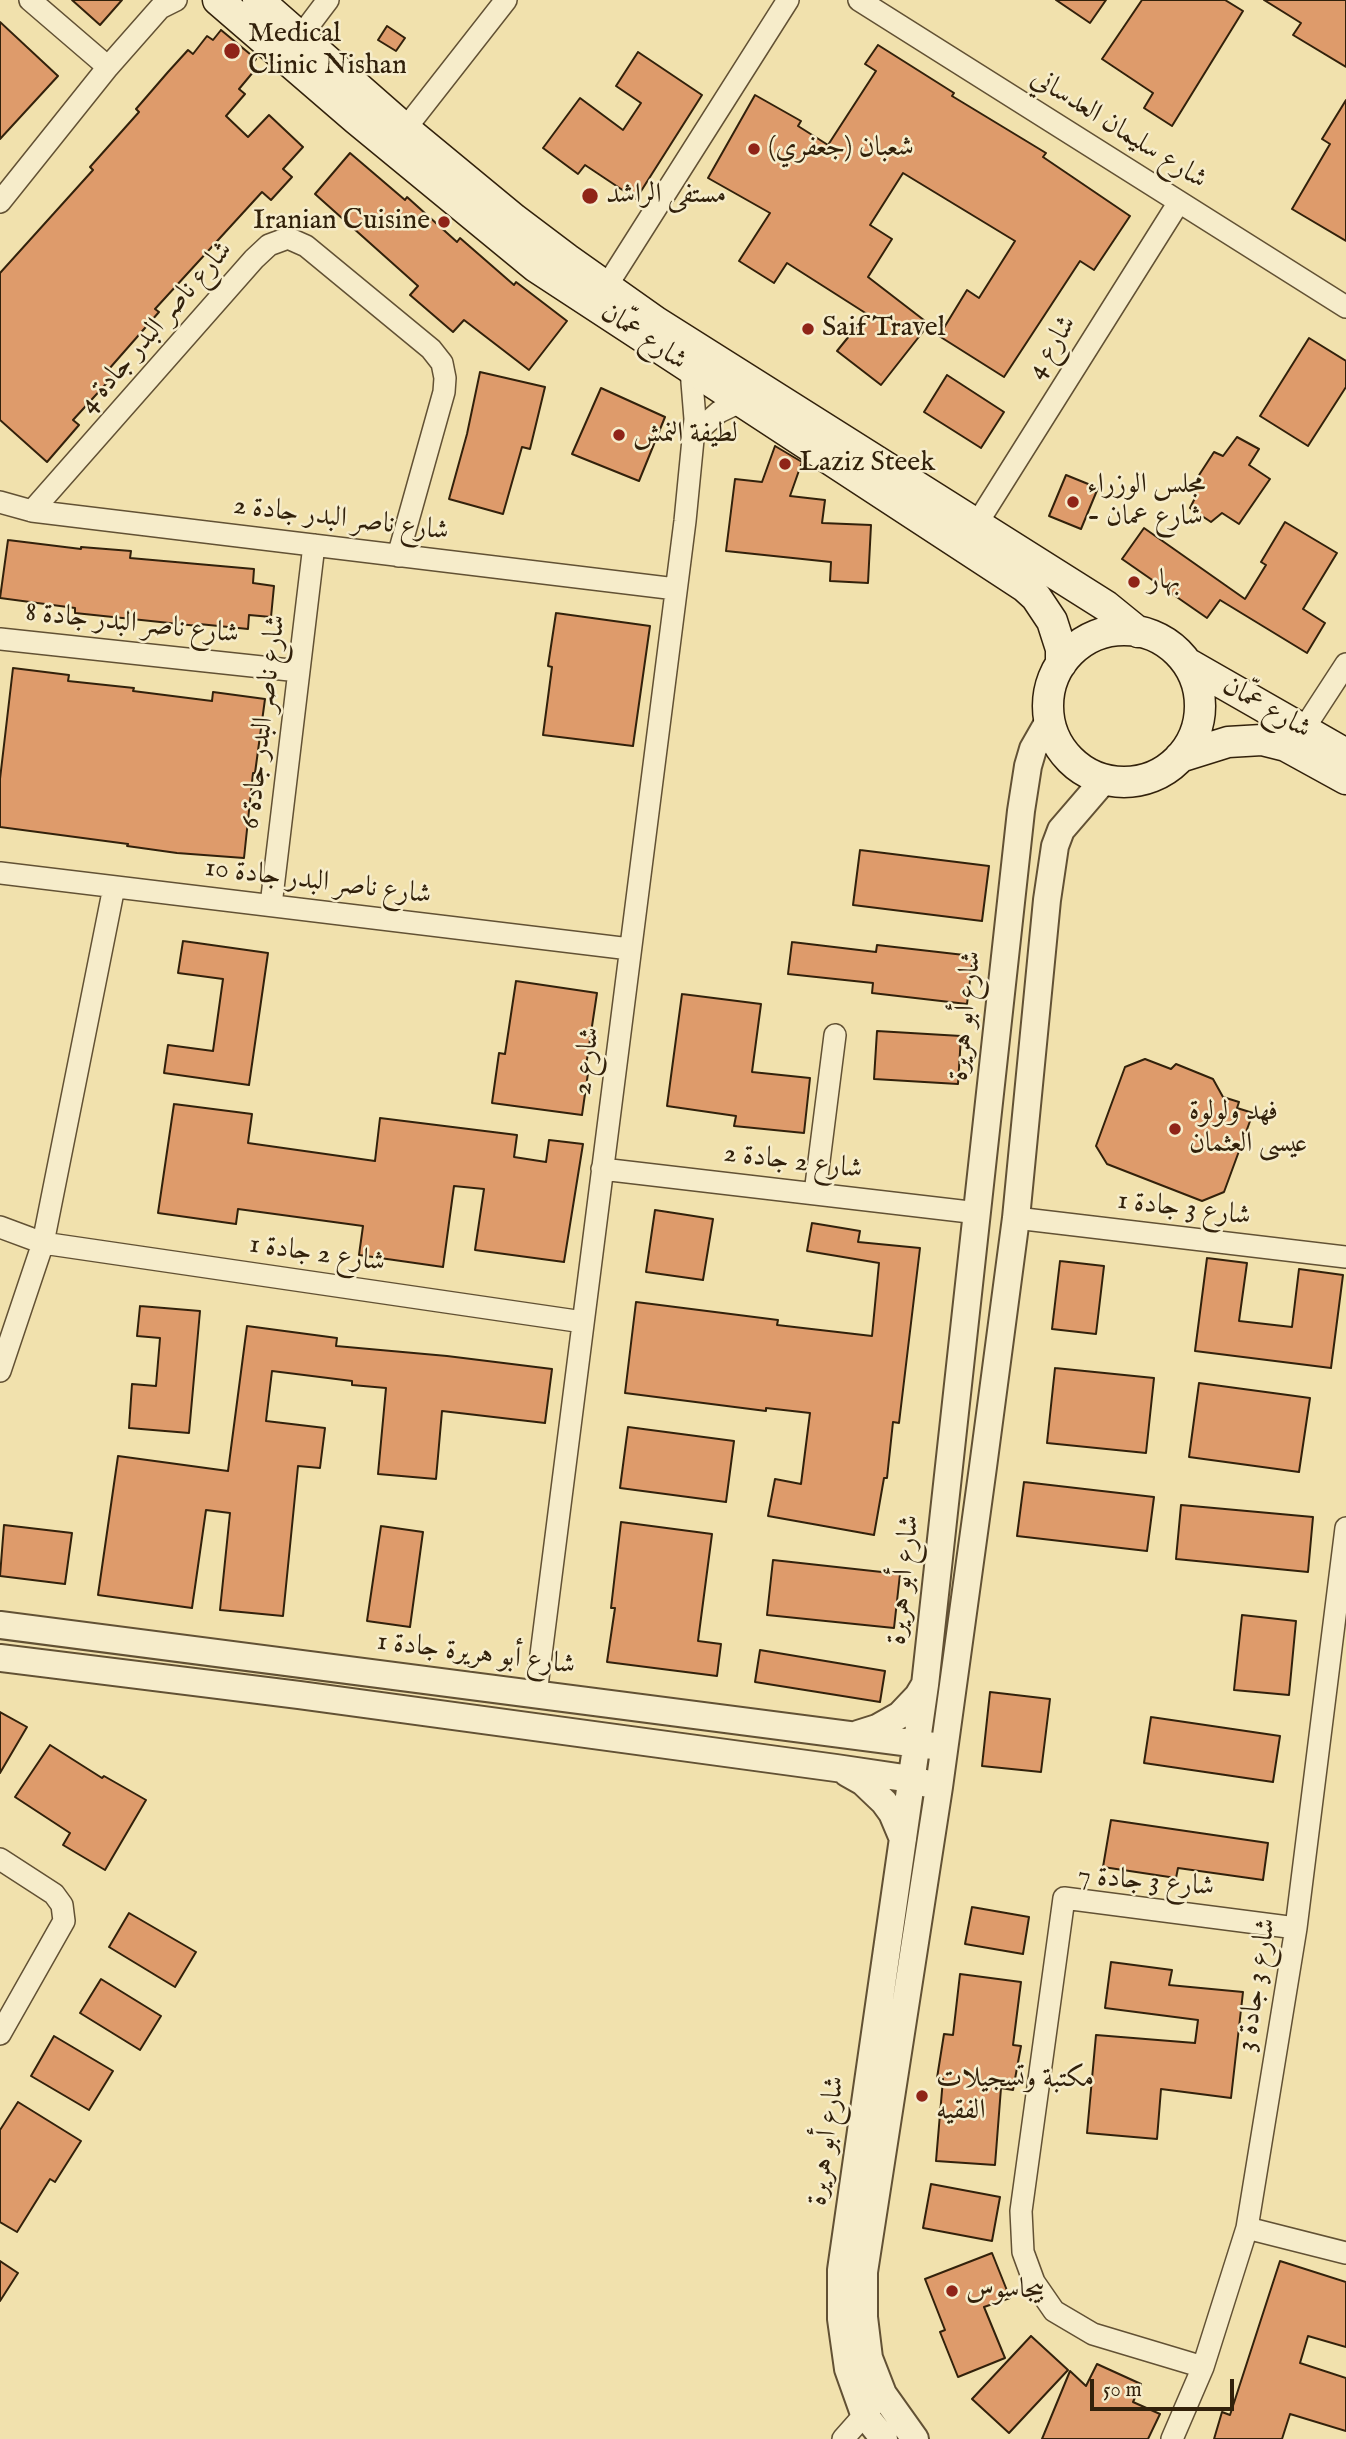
<!DOCTYPE html>
<meta charset="utf-8">
<style>
body{margin:0}
#map{position:relative;width:1346px;height:2439px;overflow:hidden;background:#f1e1ad;font-family:"IM FELL English",serif}
canvas{display:block}
.scale{position:absolute;left:1090px;top:2379px;width:144px;height:32px;box-sizing:border-box;border:4px solid #32210b;border-top:0;padding-left:9px;font-size:21px;line-height:24px;white-space:nowrap;color:#32210b;-webkit-text-stroke:5px #f6ecca;paint-order:stroke}
</style>
<div id="map">
<canvas width="1346" height="2439"></canvas>
<div class="scale">50 m</div>
</div>
<script>
const ctx = document.querySelector('canvas').getContext('2d');
ctx.lineJoin = 'round';
function fill(path, color) { ctx.fillStyle = color; ctx.fill(path, 'evenodd'); }
const toPath = rows => new Path2D(rows.map(r => 'M' + r).join(''));
function stroke(path, color, width, dash) { ctx.strokeStyle = color; ctx.lineWidth = width; ctx.lineCap = dash ? 'butt' : 'round'; ctx.setLineDash(dash || []); ctx.stroke(path); }
function drawText(font, color, halo, rows, align = 'center') {
  ctx.font = font + ' "IM FELL English",Amiri,serif'; ctx.lineWidth = 5; ctx.setLineDash([]); ctx.textBaseline = 'middle'; ctx.strokeStyle = halo; ctx.fillStyle = color; for (const [text, x, y, turn = 0] of rows) {
    ctx.save(); ctx.translate(x, y); ctx.rotate((+turn || 0) * Math.PI / 180); ctx.textAlign = isNaN(turn) ? turn : align; if (halo) ctx.strokeText(text, 0, 0); ctx.fillText(text, 0, 0); ctx.restore();
  }
}
const building = toPath([
 [72,0,122,0,100,25,72,0],
 [1056,0,1106,0,1090,23,1056,0],
 [1142,0,1225,0,1243,11,1172,126,1144,108,1153,93,1102,59,1142,0],
 [1264,0,1346,0,1346,67,1293,35,1301,23,1264,0],
 [0,22,58,76,0,139,0,22],
 [387,26,405,38,396,51,378,40,387,26],
 [221,30,256,59,249,67,254,71,239,89,245,94,226,116,248,137,269,115,303,147,283,169,292,177,271,200,262,192,155,309,159,312,109,369,115,374,73,420,79,425,47,462,0,420,0,273,93,170,90,167,139,112,136,109,168,72,188,50,193,54,207,36,213,40,221,30],
 [878,45,954,93,952,96,1046,153,1043,157,1130,216,1094,270,1080,261,1004,377,939,336,967,290,979,298,1015,241,903,173,870,225,892,239,868,277,929,324,881,385,837,351,867,314,787,263,774,283,739,261,770,213,708,178,755,95,801,121,798,126,828,145,876,71,865,64,878,45],
 [638,52,702,95,636,199,585,165,578,174,543,148,580,98,623,130,641,103,616,86,638,52],
 [1346,100,1346,241,1292,209,1330,144,1322,139,1346,100],
 [350,153,405,200,407,197,457,242,460,238,514,285,516,282,567,321,529,370,464,320,453,332,410,295,418,286,315,194,350,153],
 [1309,338,1346,361,1346,387,1308,446,1260,416,1309,338],
 [480,372,545,387,530,449,522,447,503,514,449,499,467,434,480,372],
 [947,375,1004,412,981,448,924,412,947,375],
 [601,388,665,417,639,481,572,454,601,388],
 [1237,437,1259,449,1249,465,1270,479,1239,524,1222,513,1211,522,1190,508,1197,494,1190,489,1214,452,1223,456,1237,437],
 [775,446,802,462,790,496,825,500,822,523,871,525,868,583,830,581,831,562,726,551,735,479,762,482,775,446],
 [1066,475,1098,488,1081,529,1049,516,1066,475],
 [1285,522,1337,553,1303,609,1325,623,1307,653,1220,600,1207,618,1122,559,1144,528,1245,599,1266,565,1261,562,1285,522],
 [8,540,81,549,81,547,131,551,130,558,254,569,253,583,274,586,271,617,249,615,248,629,199,624,198,626,75,613,75,608,0,598,8,540],
 [556,613,650,626,633,746,543,735,552,667,548,666,556,613],
 [13,668,69,675,68,681,134,688,133,691,212,701,213,692,265,699,255,773,253,773,244,858,177,853,127,846,128,844,0,827,0,779,13,668],
 [860,850,989,866,982,921,853,905,860,850],
 [183,941,268,953,249,1085,164,1073,168,1045,213,1051,223,979,178,973,183,941],
 [792,942,876,952,877,945,973,956,967,1004,872,993,873,983,788,974,792,942],
 [516,981,597,993,586,1066,589,1066,582,1115,492,1103,499,1053,505,1054,516,981],
 [682,994,761,1004,752,1072,810,1078,804,1133,734,1126,736,1116,667,1106,682,994],
 [877,1031,961,1036,958,1084,874,1079,877,1031],
 [1145,1059,1171,1069,1176,1064,1213,1079,1223,1097,1239,1102,1237,1108,1253,1113,1224,1192,1202,1201,1107,1164,1096,1146,1125,1067,1145,1059],
 [174,1104,252,1114,248,1143,375,1161,380,1118,517,1135,514,1157,546,1162,549,1140,583,1144,564,1262,475,1250,484,1189,454,1186,443,1267,359,1255,363,1226,238,1209,236,1224,158,1213,174,1104],
 [655,1210,713,1219,703,1280,646,1272,655,1210],
 [812,1223,860,1231,858,1242,920,1248,899,1423,893,1422,887,1478,884,1478,874,1535,768,1516,775,1479,801,1484,810,1413,766,1408,766,1411,625,1393,636,1302,778,1320,777,1325,872,1336,879,1263,807,1251,812,1223],
 [1207,1258,1247,1263,1239,1321,1292,1327,1299,1269,1343,1275,1331,1368,1195,1351,1207,1258],
 [1060,1261,1104,1266,1096,1334,1052,1329,1060,1261],
 [140,1306,200,1311,189,1433,129,1428,132,1384,156,1386,160,1338,137,1336,140,1306],
 [247,1326,337,1338,336,1346,447,1356,552,1369,545,1423,442,1411,436,1479,378,1474,386,1388,352,1385,352,1381,272,1371,266,1421,325,1428,320,1468,298,1466,283,1616,220,1610,230,1513,206,1510,192,1608,98,1595,118,1456,228,1471,247,1326],
 [1055,1368,1154,1378,1146,1453,1047,1443,1055,1368],
 [1199,1383,1310,1398,1299,1472,1189,1457,1199,1383],
 [628,1427,734,1441,726,1502,620,1488,628,1427],
 [1024,1482,1154,1497,1147,1551,1017,1536,1024,1482],
 [1181,1505,1313,1517,1308,1572,1176,1559,1181,1505],
 [621,1522,712,1534,698,1641,721,1644,717,1676,607,1662,615,1608,611,1608,621,1522],
 [4,1525,72,1533,65,1584,0,1576,4,1525],
 [381,1526,423,1532,410,1627,367,1621,381,1526],
 [773,1560,900,1574,894,1628,767,1615,773,1560],
 [1242,1615,1296,1621,1289,1695,1234,1690,1242,1615],
 [760,1650,885,1671,880,1702,755,1682,760,1650],
 [990,1692,1050,1699,1041,1772,982,1766,990,1692],
 [0,1712,27,1727,0,1773,0,1712],
 [1151,1717,1280,1736,1273,1782,1144,1763,1151,1717],
 [50,1745,102,1778,104,1776,146,1800,105,1870,63,1845,70,1833,15,1797,50,1745],
 [1111,1820,1268,1843,1263,1880,1178,1868,1176,1878,1103,1867,1111,1820],
 [972,1907,1029,1917,1023,1954,965,1944,972,1907],
 [129,1913,196,1952,175,1987,109,1947,129,1913],
 [1111,1962,1172,1970,1169,1985,1243,1992,1231,2098,1161,2089,1157,2139,1087,2133,1096,2035,1195,2043,1198,2020,1105,2008,1111,1962],
 [960,1974,1021,1982,1013,2045,1021,2046,1013,2090,1001,2088,995,2165,936,2161,943,2079,937,2078,944,2034,953,2035,960,1974],
 [101,1979,161,2016,140,2050,80,2013,101,1979],
 [54,2036,113,2071,89,2110,31,2076,54,2036],
 [18,2102,81,2141,55,2182,50,2179,17,2232,0,2222,0,2130,18,2102],
 [931,2184,1000,2197,992,2241,923,2228,931,2184],
 [992,2253,1010,2298,984,2307,1005,2358,958,2377,940,2332,945,2330,925,2279,992,2253],
 [0,2261,18,2273,0,2301,0,2261],
 [1280,2261,1346,2282,1346,2347,1308,2336,1300,2363,1346,2378,1346,2431,1290,2414,1282,2439,1214,2439,1222,2412,1230,2415,1280,2261],
 [1031,2336,1068,2370,1009,2433,972,2399,1031,2336],
 [1097,2364,1141,2384,1133,2402,1160,2414,1148,2439,1042,2439,1070,2371,1086,2386,1097,2364]
]);
fill(building, '#de9b6b');
stroke(building, '#32210b', 2);
const minor = toPath([
 [30,0,108,67],
 [859,0,1346,307],
 [300,37,328,0],
 [405,129,506,0],
 [0,202,108,67,160,8,176,0],
 [606,287,788,0],
 [693,435,719,412,740,402],
 [0,502,32,511,676,589],
 [32,511,254,259,269,245,288,238,306,246,431,349,442,363,445,378,444,392,398,556],
 [976,525,1179,202],
 [0,639,299,671],
 [1303,730,1346,664],
 [0,873,630,949],
 [271,905,314,545],
 [602,1169,978,1213],
 [815,1193,835,1035],
 [1016,1218,1346,1257],
 [0,1227,43,1243,583,1322],
 [0,1371,43,1243,114,887],
 [536,1694,685,521,695,419,691,370],
 [0,1859,54,1894,62,1905,64,1921,0,2034],
 [1247,2228,1346,2253],
 [1203,2367,1093,2334,1054,2311,1034,2282,1023,2252,1021,2211,1064,1898,1296,1928],
 [843,2439,874,2404],
 [1172,2439,1203,2367,1247,2228,1296,1928,1346,1528]
]);
const tertiary = toPath([
 [0,1625,934,1746],
 [0,1658,299,1695,836,1768,911,1779,928,1784],
 [858,1734,877,1728,900,1715,918,1696,924,1686],
 [847,1773,863,1782,884,1802,892,1813,903,1839],
 [884,2439,864,2414,848,2369,841,2319,841,2270,925,1685,1021,811,1028,766,1033,749,1049,721],
 [915,2439,883,2394,869,2358,864,2317,864,2272,939,1787,983,1467,1016,1218,1047,900,1055,846,1061,830,1104,780]
]);
const secondary = toPath([
 [218,0,356,119,536,267,1025,587,1036,597,1052,621,1061,649,1061,664],
 [258,0,405,129,514,219,567,259,656,322,1106,606,1138,632],
 '1048 706a76 76 0 1 1 152 0a76 76 0 1 1-152 0Z',
 [1187,663,1346,754],
 [1180,757,1228,742,1262,740,1286,746,1346,779]
]);
stroke(minor, '#625134', 24);
stroke(tertiary, '#625134', 30);
stroke(secondary, '#32210b', 33);
stroke(minor, '#f6ecca', 21);
stroke(tertiary, '#f6ecca', 26);
stroke(secondary, '#f6ecca', 30);
for (const [x, y, r, color] of [
 [232,51,9,"#8f2418"],
 [754,149,7,"#8f2418"],
 [590,196,9,"#8f2418"],
 [444,222,7,"#8f2418"],
 [808,329,7,"#8f2418"],
 [619,435,7,"#8f2418"],
 [785,464,7,"#8f2418"],
 [1073,502,7,"#8f2418"],
 [1134,582,7,"#8f2418"],
 [1175,1129,7,"#8f2418"],
 [922,2096,7,"#8f2418"],
 [952,2291,7,"#8f2418"]
]) { const dot = new Path2D(); dot.arc(x, y, r, 0, 2 * Math.PI); ctx.fillStyle = color; ctx.fill(dot); stroke(dot, '#f6ecca', 2.5); }
drawText('28px', '#32210b', '#f6ecca', [
 ["Medical",248,35],
 ["Clinic Nishan",248,67],
 ["شعبان (جعفري)",768,149],
 ["مستفى الراشد",606,196],
 ["Iranian Cuisine",430,222,"right"],
 ["Saif Travel",822,329],
 ["لطيفة النمش",633,435],
 ["Laziz Steek",799,464],
 ["مجلس الوزراء",1087,486],
 ["- شارع عمان",1087,518],
 ["بهار",1148,582],
 ["فهد ولولوة",1189,1113],
 ["عيسى العثمان",1189,1145],
 ["مكتبة وتسجيلات",936,2080],
 ["الفقيه",936,2112],
 ["بيجاسوس",966,2291]
], 'left');
drawText('28px', '#32210b', '#f6ecca', [
 ["شارع سليمان العدساني",1118,130,32],
 ["شارع ناصر البدر جادة 4",157,328,-49],
 ["شارع عمّان",643,338,34],
 ["شارع 4",1053,348,-58],
 ["شارع ناصر البدر جادة 2",341,520,7],
 ["شارع ناصر البدر جادة 8",132,625,6],
 ["شارع عمّان",1266,709,30],
 ["شارع ناصر البدر جادة 6",265,722,-83],
 ["شارع ناصر البدر جادة 10",318,883,7],
 ["شارع أبو هريرة",967,1016,-84],
 ["شارع 2",588,1061,-83],
 ["شارع 2 جادة 2",793,1163,7],
 ["شارع 3 جادة 1",1184,1210,7],
 ["شارع 2 جادة 1",317,1255,8],
 ["شارع أبو هريرة",905,1580,-84],
 ["شارع أبو هريرة جادة 1",476,1655,7],
 ["شارع 3 جادة 7",1146,1883,5],
 ["شارع 3 جادة 3",1258,1985,-81],
 ["شارع أبو هريرة",828,2141,-82]
]);
</script>
